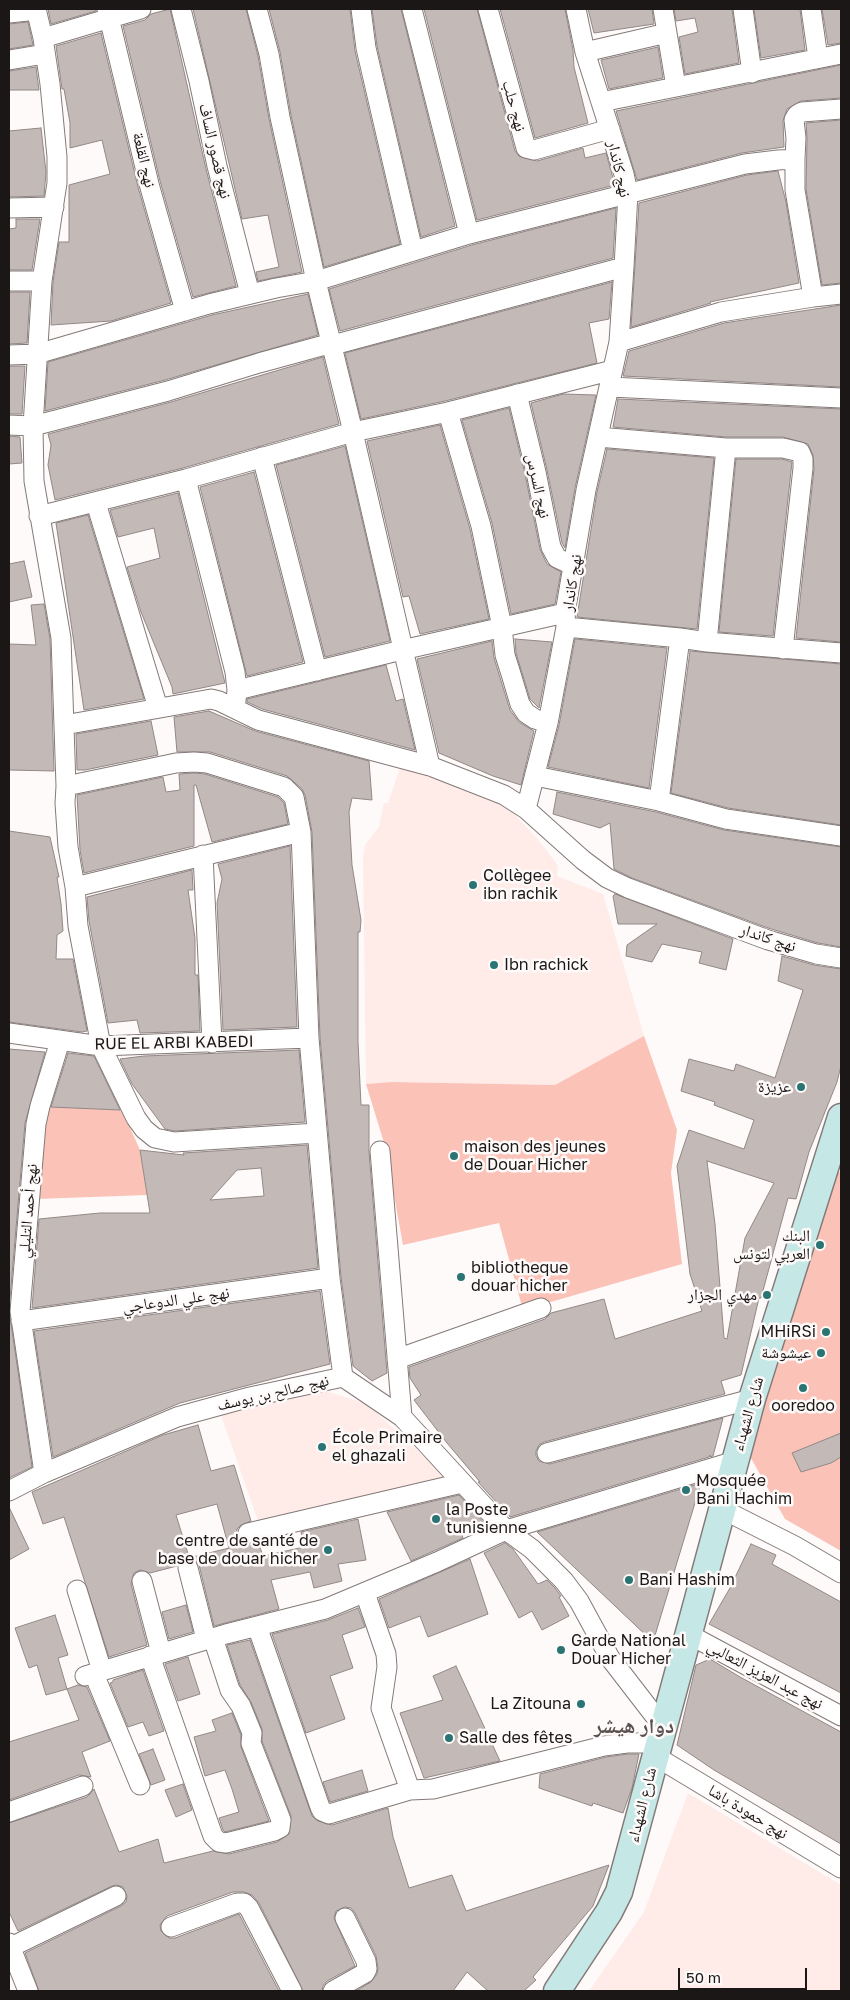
<!DOCTYPE html>
<meta charset="utf-8">
<style>
body{margin:0}
#map{position:relative;width:850px;height:2000px;overflow:hidden;background:#fefaf9;font-family:"Golos Text",sans-serif}
canvas{display:block}
.frame{position:absolute;inset:0;border:10px solid #1a1716;pointer-events:none}
.scale{position:absolute;left:678px;top:1968px;width:129px;height:22px;box-sizing:border-box;border:2px solid #1a1716;border-top:0;padding-left:6px;font-size:15px;line-height:18px;white-space:nowrap;color:#1a1716;-webkit-text-stroke:4px #fefaf9;paint-order:stroke}
</style>
<div id="map">
<canvas width="850" height="2000"></canvas>
<div class="frame"></div>
<div class="scale">50 m</div>
</div>
<script>
const ctx = document.querySelector('canvas').getContext('2d');
ctx.lineJoin = 'round';
function fill(path, color) { ctx.fillStyle = color; ctx.fill(path, 'evenodd'); }
const toPath = rows => new Path2D(rows.map(r => 'M' + r).join(''));
function stroke(path, color, width, dash) { ctx.strokeStyle = color; ctx.lineWidth = width; ctx.lineCap = dash ? 'butt' : 'round'; ctx.setLineDash(dash || []); ctx.stroke(path); }
function drawText(font, color, halo, rows, align = 'center') {
  ctx.font = font + ' "Golos Text","Noto Naskh Arabic",sans-serif'; ctx.lineWidth = 5; ctx.setLineDash([]); ctx.textBaseline = 'middle'; ctx.strokeStyle = halo; ctx.fillStyle = color; for (const [text, x, y, turn = 0] of rows) {
    ctx.save(); ctx.translate(x, y); ctx.rotate((+turn || 0) * Math.PI / 180); ctx.textAlign = isNaN(turn) ? turn : align; if (halo) ctx.strokeText(text, 0, 0); ctx.fillText(text, 0, 0); ctx.restore();
  }
}
fill(toPath([
 [401,765,501,799,541,843,558,866,557,876,603,894,644,1036,555,1085,392,1082,366,1084,363,858,365,845,379,827,384,803,388,803],
 [319,1389,367,1404,450,1481,259,1524,220,1412],
 [688,1793,841,1885,841,1991,589,1991,644,1912]
]), '#ffebe7');
fill(toPath([
 [644,1036,677,1130,671,1173,682,1264,523,1310,499,1223,403,1245,385,1146,366,1084,392,1082,555,1085],
 [45,1106,122,1110,140,1150,147,1195,36,1199],
 [841,1172,841,1551,785,1519,747,1451,828,1174]
]), '#fbc2b8');
const building = toPath([
 [48,9,96,9,96,11,51,24,48,9],
 [170,9,206,169,236,286,193,297,160,181,123,26,145,20,151,14,170,9],
 [193,9,246,9,258,56,269,119,302,272,258,281,256,272,279,267,268,215,242,219,193,9],
 [269,9,350,9,355,51,400,244,324,267,291,115,280,52,269,9],
 [372,9,401,9,455,226,421,237,377,46,372,9],
 [424,9,477,9,515,151,519,156,537,161,583,148,585,158,606,153,615,185,477,220,424,9],
 [500,9,565,9,573,50,574,67,588,123,535,138,500,9],
 [588,9,652,9,654,24,594,33,588,9],
 [674,9,732,9,739,63,685,74,679,37,698,32,695,18,676,21,674,9],
 [754,9,800,9,805,50,761,58,754,9],
 [822,9,841,9,841,43,828,45,822,9],
 [28,22,33,45,9,49,9,24,28,22],
 [101,33,138,187,171,303,111,321,51,325,53,282,59,242,69,242,69,185,110,174,102,140,70,148,70,123,64,89,62,89,56,46,101,33],
 [658,47,663,78,609,89,601,60,658,47],
 [841,65,841,98,801,101,787,109,783,121,784,147,742,153,637,180,616,111,841,65],
 [36,67,39,90,9,90,9,71,36,67],
 [841,120,841,283,822,285,806,189,807,138,806,123,841,120],
 [41,128,46,172,44,196,9,197,9,131,41,128],
 [778,171,786,202,799,283,710,302,711,303,631,327,639,203,747,175,778,171],
 [616,208,613,258,340,331,329,289,472,245,616,208],
 [16,219,40,219,32,270,9,270,9,229,16,228,16,219],
 [612,282,609,319,589,323,597,363,445,401,361,419,345,353,612,282],
 [9,292,30,292,27,343,9,344,9,292],
 [308,294,318,335,165,380,45,411,48,362,212,315,308,294],
 [841,305,841,387,623,376,629,351,724,323,841,305],
 [323,357,339,424,183,468,55,500,48,465,51,445,48,434,171,402,323,357],
 [9,366,25,366,22,414,9,414,9,366],
 [563,394,596,395,575,488,565,548,562,543,547,470,531,403,563,394],
 [618,399,841,409,841,642,796,638,814,469,813,455,808,444,783,437,726,437,613,427,618,399],
 [509,408,525,474,540,549,547,564,561,572,555,604,511,614,492,523,462,420,509,408],
 [440,425,470,529,489,619,420,634,409,596,403,597,367,441,440,425],
 [9,436,20,437,22,463,9,464,9,436],
 [345,446,390,641,325,657,276,465,345,446],
 [607,449,714,458,697,629,577,617,597,492,607,449],
 [736,459,782,459,792,462,773,636,719,632,736,459],
 [254,472,303,662,247,676,200,487,254,472],
 [178,493,225,683,173,694,172,687,141,612,127,567,160,558,154,528,118,537,110,510,178,493],
 [88,515,144,699,84,710,56,523,88,515],
 [24,561,32,597,9,602,9,564,24,561],
 [44,604,50,639,54,771,9,770,9,644,36,645,31,605,44,604],
 [515,639,552,642,539,708,530,699,516,653,515,639],
 [575,639,667,648,649,788,548,767,559,725,575,639],
 [492,641,494,658,510,710,519,722,534,731,521,785,493,776,439,753,417,659,492,641],
 [690,651,841,664,841,825,728,808,671,793,690,651],
 [386,665,396,701,403,699,415,750,262,709,247,702,247,699,386,665],
 [209,711,255,731,369,761,372,800,352,798,349,812,352,865,361,920,360,932,358,932,358,1042,361,1105,369,1105,369,1152,387,1373,372,1381,353,1366,341,1277,320,1037,312,832,305,795,302,789,287,776,210,752,177,752,174,717,209,711],
 [151,721,158,755,85,770,77,770,76,734,151,721],
 [194,773,205,774,278,797,284,803,288,824,212,842,196,785,194,785,194,846,84,873,80,850,77,795,163,777,166,792,180,790,179,774,194,773],
 [557,792,656,812,724,830,841,847,841,947,818,943,768,928,632,878,614,869,610,823,600,828,553,814,557,792],
 [9,831,50,837,59,877,57,877,61,904,63,931,57,935,56,959,73,959,87,1031,82,1032,9,1022,9,831],
 [290,846,297,1027,223,1030,217,903,222,879,218,864,290,846],
 [192,870,193,890,188,890,195,938,195,975,198,975,200,1031,140,1033,137,1020,108,1023,89,921,87,897,192,870],
 [615,894,733,939,726,970,699,963,702,952,662,944,652,962,626,956,627,945,657,924,618,924,613,896,615,894],
 [782,956,814,965,841,969,841,1066,837,1082,809,1152,796,1199,788,1198,761,1298,759,1298,741,1375,721,1381,725,1394,544,1442,539,1445,536,1451,536,1456,539,1461,550,1464,723,1418,713,1456,710,1457,710,1455,709,1457,510,1517,478,1482,480,1482,447,1443,414,1400,421,1395,410,1378,409,1367,545,1319,551,1313,604,1299,615,1339,702,1311,690,1274,677,1166,689,1130,744,1149,754,1120,714,1105,715,1102,681,1091,689,1059,734,1071,736,1064,775,1078,803,990,778,981,782,956],
 [707,1161,774,1183,745,1238,727,1339,724,1338,715,1224,707,1161],
 [9,1049,45,1052,25,1123,9,1310,32,1467,9,1478,9,1049],
 [299,1050,305,1122,175,1131,165,1129,132,1084,120,1059,144,1056,299,1050],
 [68,1053,94,1056,120,1110,51,1107,68,1053],
 [307,1145,318,1268,32,1308,39,1219,100,1213,150,1213,140,1150,184,1155,183,1153,307,1145],
 [261,1168,264,1196,210,1200,237,1170,261,1168],
 [320,1291,330,1364,180,1403,53,1457,34,1331,320,1291],
 [198,1425,211,1471,234,1465,251,1521,241,1525,237,1529,237,1536,240,1541,245,1544,258,1542,263,1556,304,1547,301,1532,358,1519,366,1560,338,1564,342,1581,314,1588,310,1572,271,1580,279,1609,214,1626,199,1565,193,1557,229,1548,217,1504,176,1515,189,1557,181,1560,177,1566,150,1573,140,1570,134,1573,131,1584,147,1645,109,1657,64,1517,43,1524,32,1492,163,1435,198,1425],
 [841,1433,841,1457,831,1463,801,1472,792,1453,841,1433],
 [701,1483,653,1642,537,1532,701,1483],
 [459,1495,487,1526,473,1533,469,1524,460,1528,463,1538,411,1561,387,1512,459,1495],
 [9,1507,29,1549,9,1560,9,1507],
 [505,1543,513,1549,538,1584,547,1580,555,1588,561,1596,559,1597,569,1616,542,1630,532,1611,519,1618,484,1553,505,1543],
 [751,1544,776,1555,772,1564,841,1602,841,1693,709,1624,730,1588,751,1544],
 [470,1559,488,1614,428,1637,420,1616,389,1628,379,1599,470,1559],
 [186,1605,193,1632,169,1639,162,1612,186,1605],
 [358,1608,365,1627,342,1635,353,1668,330,1676,345,1719,306,1733,272,1634,328,1620,358,1608],
 [55,1615,68,1655,58,1658,67,1689,46,1695,37,1665,29,1668,15,1628,55,1615],
 [250,1640,312,1816,318,1821,332,1825,388,1808,393,1837,409,1888,452,1875,466,1911,609,1865,593,1906,533,1977,536,1980,524,1991,488,1991,467,1972,453,1991,356,1991,371,1982,377,1974,378,1968,376,1956,355,1913,351,1908,345,1907,336,1911,334,1918,355,1966,327,1981,323,1986,322,1991,303,1991,259,1903,252,1895,244,1892,233,1892,167,1916,160,1925,161,1931,169,1938,175,1938,239,1914,279,1991,39,1991,25,1953,121,1906,126,1902,127,1896,123,1887,117,1885,112,1886,18,1931,9,1912,9,1823,87,1797,94,1789,119,1852,158,1839,164,1863,213,1851,229,1854,277,1842,289,1834,291,1816,262,1741,262,1729,251,1702,240,1685,227,1645,250,1640],
 [188,1657,200,1694,178,1701,165,1664,188,1657],
 [710,1659,740,1677,841,1732,841,1844,714,1770,677,1745,696,1665,710,1659],
 [456,1666,500,1761,424,1778,400,1713,443,1700,433,1676,456,1666],
 [143,1670,164,1731,149,1736,143,1722,128,1727,110,1683,113,1682,113,1680,143,1670],
 [78,1685,87,1687,110,1741,82,1752,91,1777,79,1775,9,1800,9,1742,79,1720,67,1689,78,1685],
 [232,1713,241,1735,241,1747,269,1821,225,1832,223,1830,219,1818,239,1812,232,1789,225,1770,205,1776,194,1737,216,1731,212,1720,232,1713],
 [153,1749,165,1780,151,1785,139,1754,153,1749],
 [628,1754,639,1754,632,1788,623,1813,593,1803,592,1806,539,1788,540,1774,606,1757,628,1754],
 [362,1770,368,1791,330,1802,323,1782,362,1770],
 [183,1784,192,1810,176,1817,165,1790,183,1784]
]);
fill(building, '#c3b9b7');
stroke(building, '#928886', 1);
const street = toPath([
 [36,9,43,38,50,84,57,157,57,183,42,281,33,426,34,481,61,638,66,786,65,803,68,847,75,887,78,926,101,1046,136,1118,144,1129,155,1138,174,1142,317,1133],
 [107,9,149,184,185,311],
 [181,9,199,81,217,166,250,294],
 [257,9,269,54,280,117,316,281,353,432,430,766],
 [361,9,366,48,413,251],
 [412,9,469,234],
 [488,9,526,148,534,150,610,129],
 [576,9,585,52,624,174,628,193,624,267,619,342,586,490,565,613,566,627,548,723,526,809,583,860,607,878,628,888,768,940,816,954,841,958],
 [663,9,676,87],
 [743,9,752,73],
 [811,9,818,58],
 [9,13,37,10,37,9],
 [43,38,141,9],
 [585,52,667,33],
 [9,60,45,54],
 [601,102,841,54],
 [795,159,796,138,794,120,797,115,802,112,841,109],
 [9,208,54,207],
 [9,281,42,281],
 [619,342,721,312,813,297,841,294],
 [333,345,624,267],
 [9,355,37,354,209,304,276,288,316,281,469,234,745,164,778,160,795,159,795,190,813,297],
 [610,387,841,398],
 [517,394,536,472,551,547,557,558,574,566],
 [448,412,481,526,502,627,505,655,511,674,520,704,526,713,535,719,548,723],
 [9,425,33,426,168,391,259,363,332,343],
 [598,437,726,448,783,448,800,452,803,459,803,468,783,649],
 [262,457,317,671],
 [186,479,235,672,237,690,236,701],
 [96,503,158,708],
 [39,516,186,479,353,432,448,412,613,370],
 [566,627,680,638,707,642,841,653],
 [707,642,726,448],
 [237,690,402,650,565,613],
 [64,725,211,699,219,701,258,720,430,766,504,795,526,809],
 [535,776,659,801,726,819,841,836],
 [66,786,176,763,194,762,207,763,284,787,294,797,301,832,309,1038,330,1278,343,1377],
 [659,801,680,638],
 [203,855,212,1043],
 [75,887,301,832],
 [9,1033,101,1046,309,1038],
 [380,1151,402,1417],
 [21,1321,330,1278],
 [397,1359,541,1308],
 [547,1453,752,1399],
 [44,1473,20,1311,36,1124,40,1106,60,1041],
 [9,1491,44,1473,177,1417,250,1397,343,1377,402,1417,506,1530,532,1549,564,1581,579,1601,610,1658,664,1728],
 [722,1509,795,1546,841,1573],
 [248,1533,462,1483],
 [188,1568,206,1639],
 [142,1581,161,1653],
 [77,1590,102,1671],
 [365,1593,386,1654,387,1667,381,1708,410,1790],
 [257,1626,320,1807,322,1811,329,1814,410,1790,433,1789,604,1746,627,1743,658,1743],
 [688,1634,841,1716],
 [150,1656,213,1836,219,1842,226,1843,274,1831,280,1828,281,1820,251,1743,252,1733,241,1706,230,1690,213,1638],
 [94,1674,140,1785],
 [85,1676,226,1634,325,1609,437,1562,506,1530,735,1461],
 [655,1756,841,1868],
 [9,1812,83,1786],
 [171,1927,237,1903,244,1903,249,1908,292,1991],
 [9,1943,28,1991],
 [9,1948,116,1896],
 [333,1991,365,1973,367,1969,366,1961,345,1918]
]);
const secondary = toPath([
 [557,1991,609,1912,619,1892,752,1399,841,1117]
]);
stroke(street, '#837a78', 21);
stroke(secondary, '#837a78', 29);
stroke(street, '#fff', 19);
stroke(secondary, '#c5e7e6', 26);
for (const [x, y, r, color] of [
 [473,885,5,"#2a7473"],
 [494,965,5,"#2a7473"],
 [801,1087,5,"#2a7473"],
 [454,1156,5,"#2a7473"],
 [820,1245,5,"#2a7473"],
 [461,1277,5,"#2a7473"],
 [767,1295,5,"#2a7473"],
 [826,1332,5,"#2a7473"],
 [821,1353,5,"#2a7473"],
 [803,1388,5,"#2a7473"],
 [322,1447,5,"#2a7473"],
 [686,1490,5,"#2a7473"],
 [436,1519,5,"#2a7473"],
 [328,1550,5,"#2a7473"],
 [629,1580,5,"#2a7473"],
 [561,1650,5,"#2a7473"],
 [581,1704,5,"#2a7473"],
 [449,1738,5,"#2a7473"]
]) { const dot = new Path2D(); dot.arc(x, y, r, 0, 2 * Math.PI); ctx.fillStyle = color; ctx.fill(dot); stroke(dot, '#fefaf9', 2); }
drawText('16px', '#1a1716', '#fefaf9', [
 ["نهج حلب",514,106,75],
 ["نهج قصور الساف",215,151,77],
 ["نهج القلعة",144,160,77],
 ["نهج كاندار",619,169,77],
 ["نهج السرس",538,486,78],
 ["نهج كاندار",572,583,-81],
 ["نهج كاندار",768,938,18],
 ["RUE EL ARBI KABEDI",174,1043,-1],
 ["نهج أحمد التليلي",28,1211,-85],
 ["نهج علي الدوعاجي",176,1300,-8],
 ["نهج صالح بن يوسف",273,1393,-13],
 ["شارع الشهداء",748,1414,-74],
 ["نهج عبد العزيز الثعالبي",765,1675,28],
 ["شارع الشهداء",642,1805,-76],
 ["نهج حمودة باشا",748,1812,31]
]);
drawText('16px', '#1a1716', '#fefaf9', [
 ["Collègee",483,876],
 ["ibn rachik",483,894],
 ["Ibn rachick",504,965],
 ["عزيزة",791,1087,"right"],
 ["maison des jeunes",464,1147],
 ["de Douar Hicher",464,1165],
 ["البنك",810,1236,"right"],
 ["العربي لتونس",810,1254,"right"],
 ["bibliotheque",471,1268],
 ["douar hicher",471,1286],
 ["مهدي الجزار",757,1295,"right"],
 ["MHiRSi",816,1332,"right"],
 ["عيشوشة",811,1353,"right"],
 ["ooredoo",803,1406,"center"],
 ["École Primaire",332,1438],
 ["el ghazali",332,1456],
 ["Mosquée",696,1481],
 ["Bani Hachim",696,1499],
 ["la Poste",446,1510],
 ["tunisienne",446,1528],
 ["centre de santé de",318,1541,"right"],
 ["base de douar hicher",318,1559,"right"],
 ["Bani Hashim",639,1580],
 ["Garde National",571,1641],
 ["Douar Hicher",571,1659],
 ["La Zitouna",571,1704,"right"],
 ["Salle des fêtes",459,1738]
], 'left');
drawText('bold 21px', '#59504f', '#fefaf9', [
 ["دوار هيشر",634,1726]
]);
</script>
